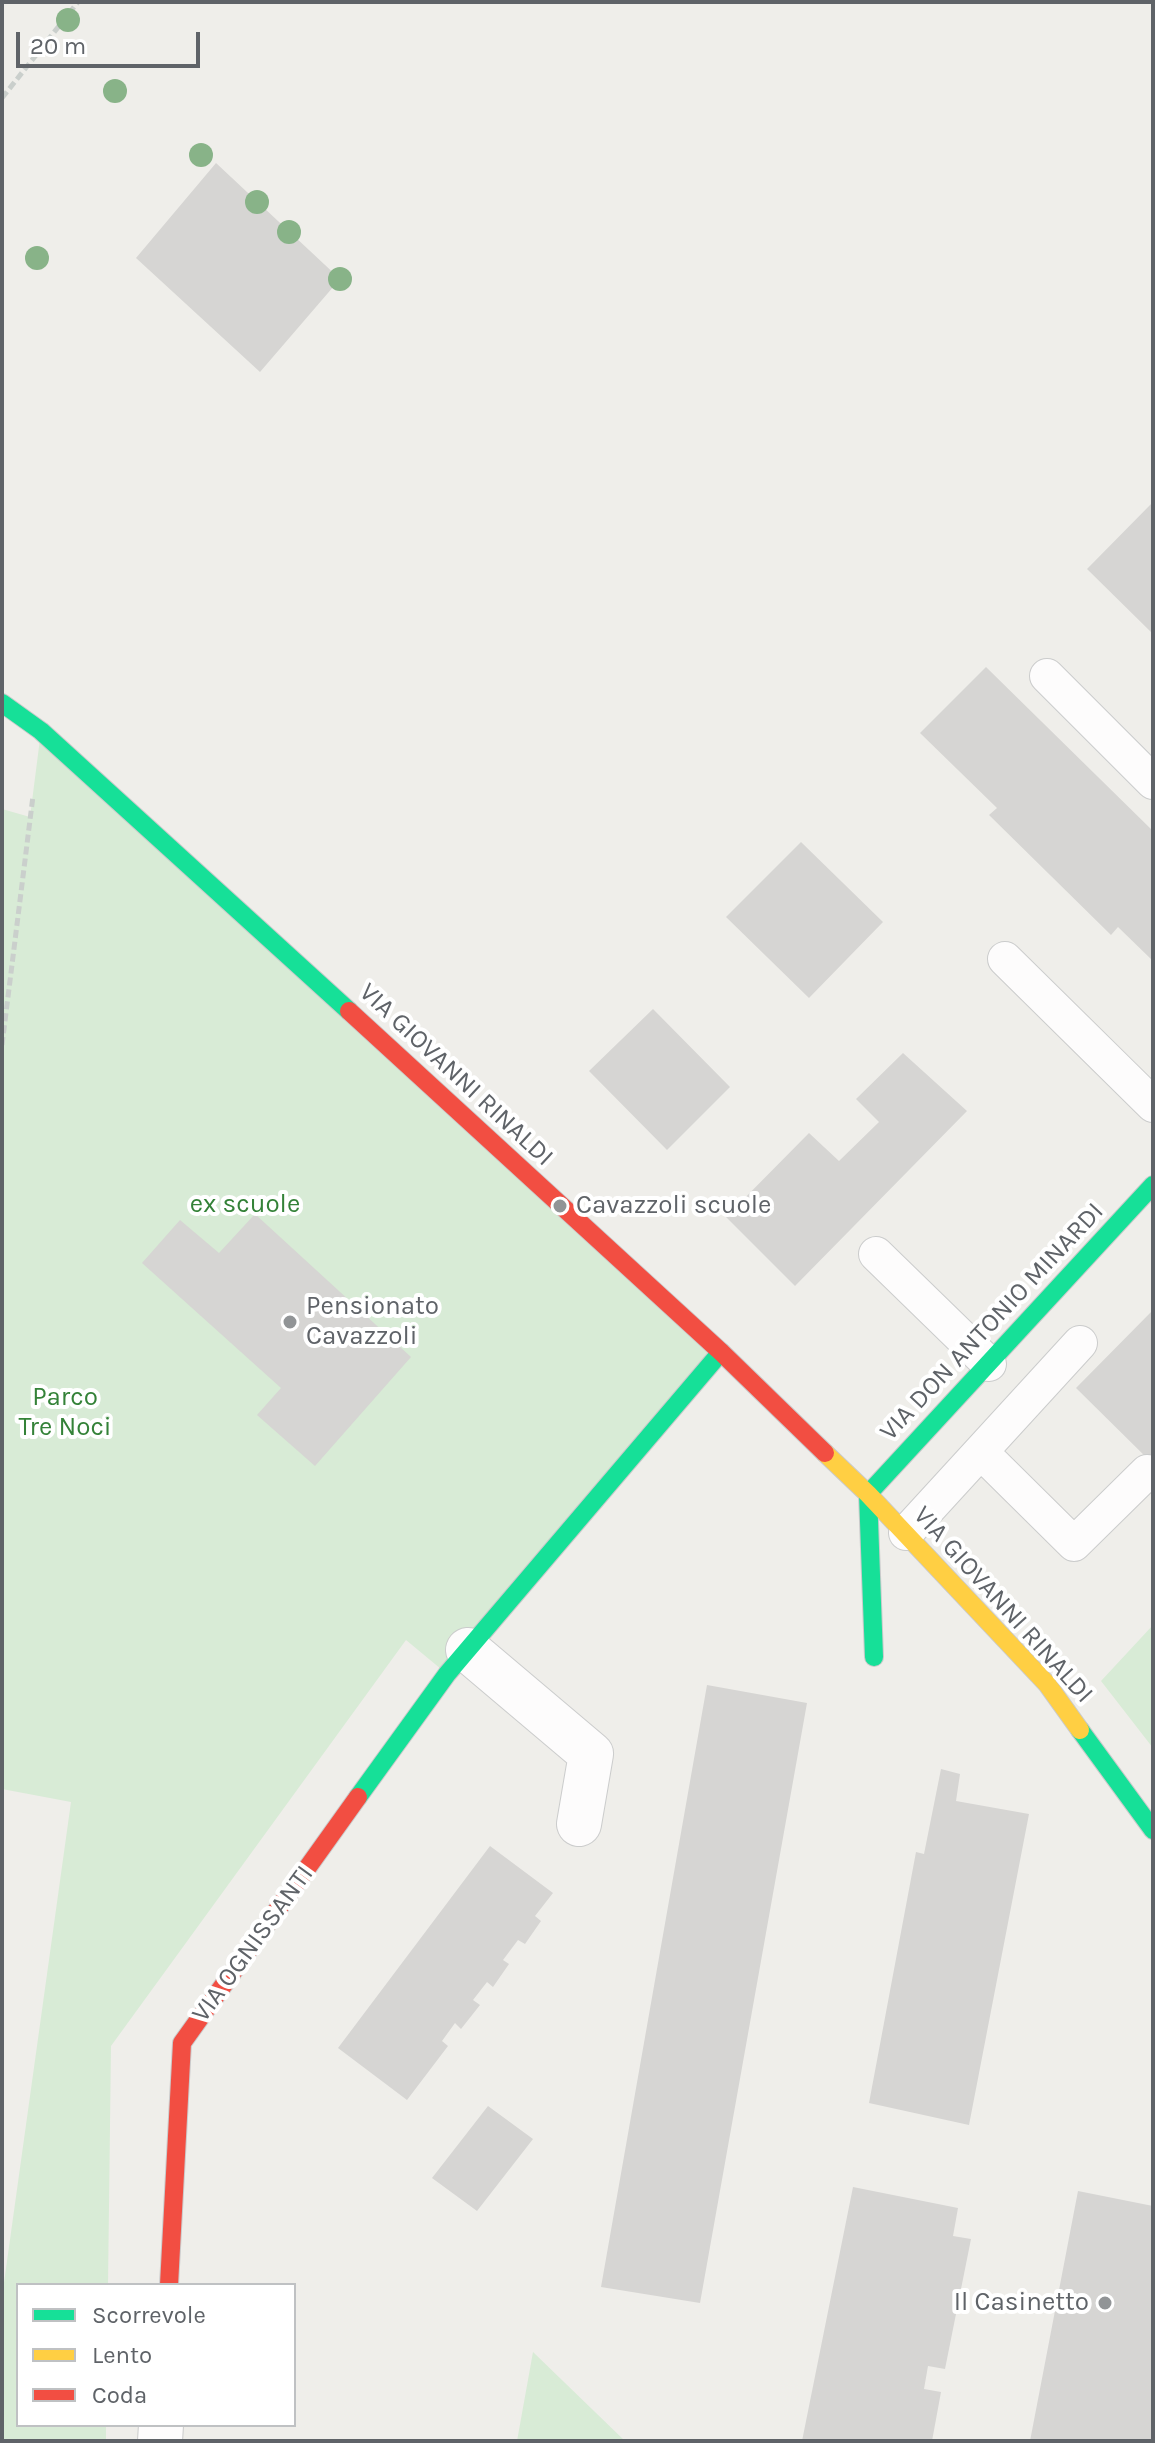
<!DOCTYPE html>
<style>
body{margin:0}
#map{position:relative;width:1155px;height:2443px;overflow:hidden;background:#efeeea;font-family:Karla,sans-serif}
canvas{display:block}
.frame{position:absolute;inset:0;border:4px solid #5f6368;pointer-events:none}
.legend{position:absolute;left:16px;top:2283px;width:280px;height:144px;box-sizing:border-box;background:#fff;border:2px solid #bfc1c3;margin:0;padding:10px 14px;list-style:none;font-size:24px;color:#5f6368}
.legend li{display:flex;align-items:center;gap:16px;height:40px}
.legend b{width:40px;border:2px solid #bfc1c3}
.scale{position:absolute;left:16px;top:32px;width:184px;height:36px;box-sizing:border-box;border:4px solid #5f6368;border-top:0;padding-left:10px;font-size:24px;line-height:28px;white-space:nowrap;color:#5f6368;-webkit-text-stroke:6px #fff;paint-order:stroke}
</style>
<div id="map">
<canvas width="1155" height="2443"></canvas>
<div class="frame"></div>
<ul class="legend">
<li><b style="height:10px;background:#16e098"></b>Scorrevole</li>
<li><b style="height:10px;background:#ffcf43"></b>Lento</li>
<li><b style="height:10px;background:#f24e42"></b>Coda</li>
</ul>
<div class="scale">20 m</div>
</div>
<script>
const ctx = document.querySelector('canvas').getContext('2d');
ctx.lineJoin = 'round';
function fill(path, color) { ctx.fillStyle = color; ctx.fill(path, 'evenodd'); }
const toPath = rows => new Path2D(rows.map(r => 'M' + r).join(''));
function stroke(path, color, width, dash) { ctx.strokeStyle = color; ctx.lineWidth = width; ctx.lineCap = dash ? 'butt' : 'round'; ctx.setLineDash(dash || []); ctx.stroke(path); }
function drawText(font, color, halo, rows, align = 'center') {
  ctx.font = font + ' Karla,sans-serif'; ctx.lineWidth = 8; ctx.setLineDash([]); ctx.textBaseline = 'middle'; ctx.strokeStyle = halo; ctx.fillStyle = color; for (const [text, x, y, turn = 0] of rows) {
    ctx.save(); ctx.translate(x, y); ctx.rotate((+turn || 0) * Math.PI / 180); ctx.textAlign = isNaN(turn) ? turn : align; if (halo) ctx.strokeText(text, 0, 0); ctx.fillText(text, 0, 0); ctx.restore();
  }
}
fill(toPath([
 [41,731,721,1352,447,1674,406,1640,111,2046,108,2285,18,2285,18,2425,106,2425,106,2441,2,2441,2,2297,71,1802,2,1789,2,809,30,817],
 [1153,1625,1153,1748,1101,1681],
 [533,2352,625,2441,517,2441]
]), '#d8ebd6');
fill(toPath([
 [216,163,340,279,260,372,136,258],
 [1153,502,1153,634,1087,569],
 [986,667,1153,831,1153,961,1118,927,1111,935,989,815,997,808,920,733],
 [801,842,883,922,809,998,726,917],
 [653,1009,730,1087,667,1150,589,1071],
 [903,1053,967,1111,795,1286,726,1217,809,1133,839,1161,879,1122,856,1099],
 [255,1214,411,1357,315,1466,257,1415,281,1388,142,1263,180,1220,219,1253],
 [1153,1310,1153,1464,1076,1388],
 [707,1685,807,1703,700,2303,601,2287],
 [941,1769,960,1774,956,1801,1029,1814,969,2125,869,2103,916,1852,924,1854],
 [490,1846,553,1893,535,1916,541,1921,525,1944,518,1940,503,1960,509,1964,493,1987,487,1982,473,2000,480,2005,461,2029,455,2023,442,2041,448,2046,407,2100,338,2048],
 [488,2106,533,2139,477,2211,432,2178],
 [853,2187,958,2208,953,2236,971,2239,945,2369,928,2366,924,2389,941,2392,932,2441,802,2441],
 [1078,2191,1153,2206,1152,2441,1030,2441]
]), '#d6d5d3');
const lane = toPath([
 [1047,676,1153,782],
 [1005,959,1153,1105],
 [876,1254,989,1364],
 [981,1452,1074,1544,1147,1472],
 [906,1533,1080,1343]
]);
const street = toPath([
 [468,1650,591,1754,579,1824],
 [160,2441,161,2425]
]);
const fast = toPath([
 [2,703,41,731,349,1011],
 [874,1657,868,1494,1153,1185],
 [1080,1730,1153,1830],
 [358,1797,447,1674,721,1352]
]);
const slow = toPath([
 [825,1453,868,1494,1047,1684,1080,1730]
]);
const jam = toPath([
 [349,1011,721,1352,825,1453],
 [169,2285,182,2043,358,1797]
]);
stroke(lane, '#cbcccc', 36);
stroke(street, '#cbcccc', 46);
stroke(fast, '#cacacb', 20);
stroke(slow, '#cacacb', 20);
stroke(jam, '#cacacb', 20);
stroke(toPath([
 [2,98,78,2],
 [2,1045,33,796]
]), '#cacfcc', 5, [8, 4]);
stroke(lane, '#fdfcfc', 34);
stroke(street, '#fdfcfc', 44);
stroke(fast, '#16e098', 18);
stroke(slow, '#ffcf43', 18);
stroke(jam, '#f24e42', 18);
ctx.fillStyle = '#88b388';
for (const [x, y] of [
 [68,20],
 [115,91],
 [201,155],
 [257,202],
 [289,232],
 [37,258],
 [340,279]
]) { ctx.beginPath(); ctx.arc(x, y, 12, 0, 2 * Math.PI); ctx.fill(); }
for (const [x, y, r, color] of [
 [560,1206,8,"#919496"],
 [290,1322,8,"#919496"],
 [1105,2303,8,"#919496"]
]) { const dot = new Path2D(); dot.arc(x, y, r, 0, 2 * Math.PI); ctx.fillStyle = color; ctx.fill(dot); stroke(dot, '#fff', 3); }
drawText('26px', '#5f6368', '#fff', [
 ["VIA GIOVANNI RINALDI",456,1075,43],
 ["VIA DON ANTONIO MINARDI",992,1322,-47],
 ["VIA GIOVANNI RINALDI",1003,1605,48],
 ["VIA OGNISSANTI",253,1944,-54]
]);
drawText('26px', '#348238', '#fff', [
 ["ex scuole",245,1205],
 ["Parco",65,1398],
 ["Tre Noci",65,1428]
]);
drawText('26px', '#5f6368', '#fff', [
 ["Cavazzoli scuole",576,1206],
 ["Pensionato",306,1307],
 ["Cavazzoli",306,1337],
 ["Il Casinetto",1089,2303,"right"]
], 'left');
</script>
